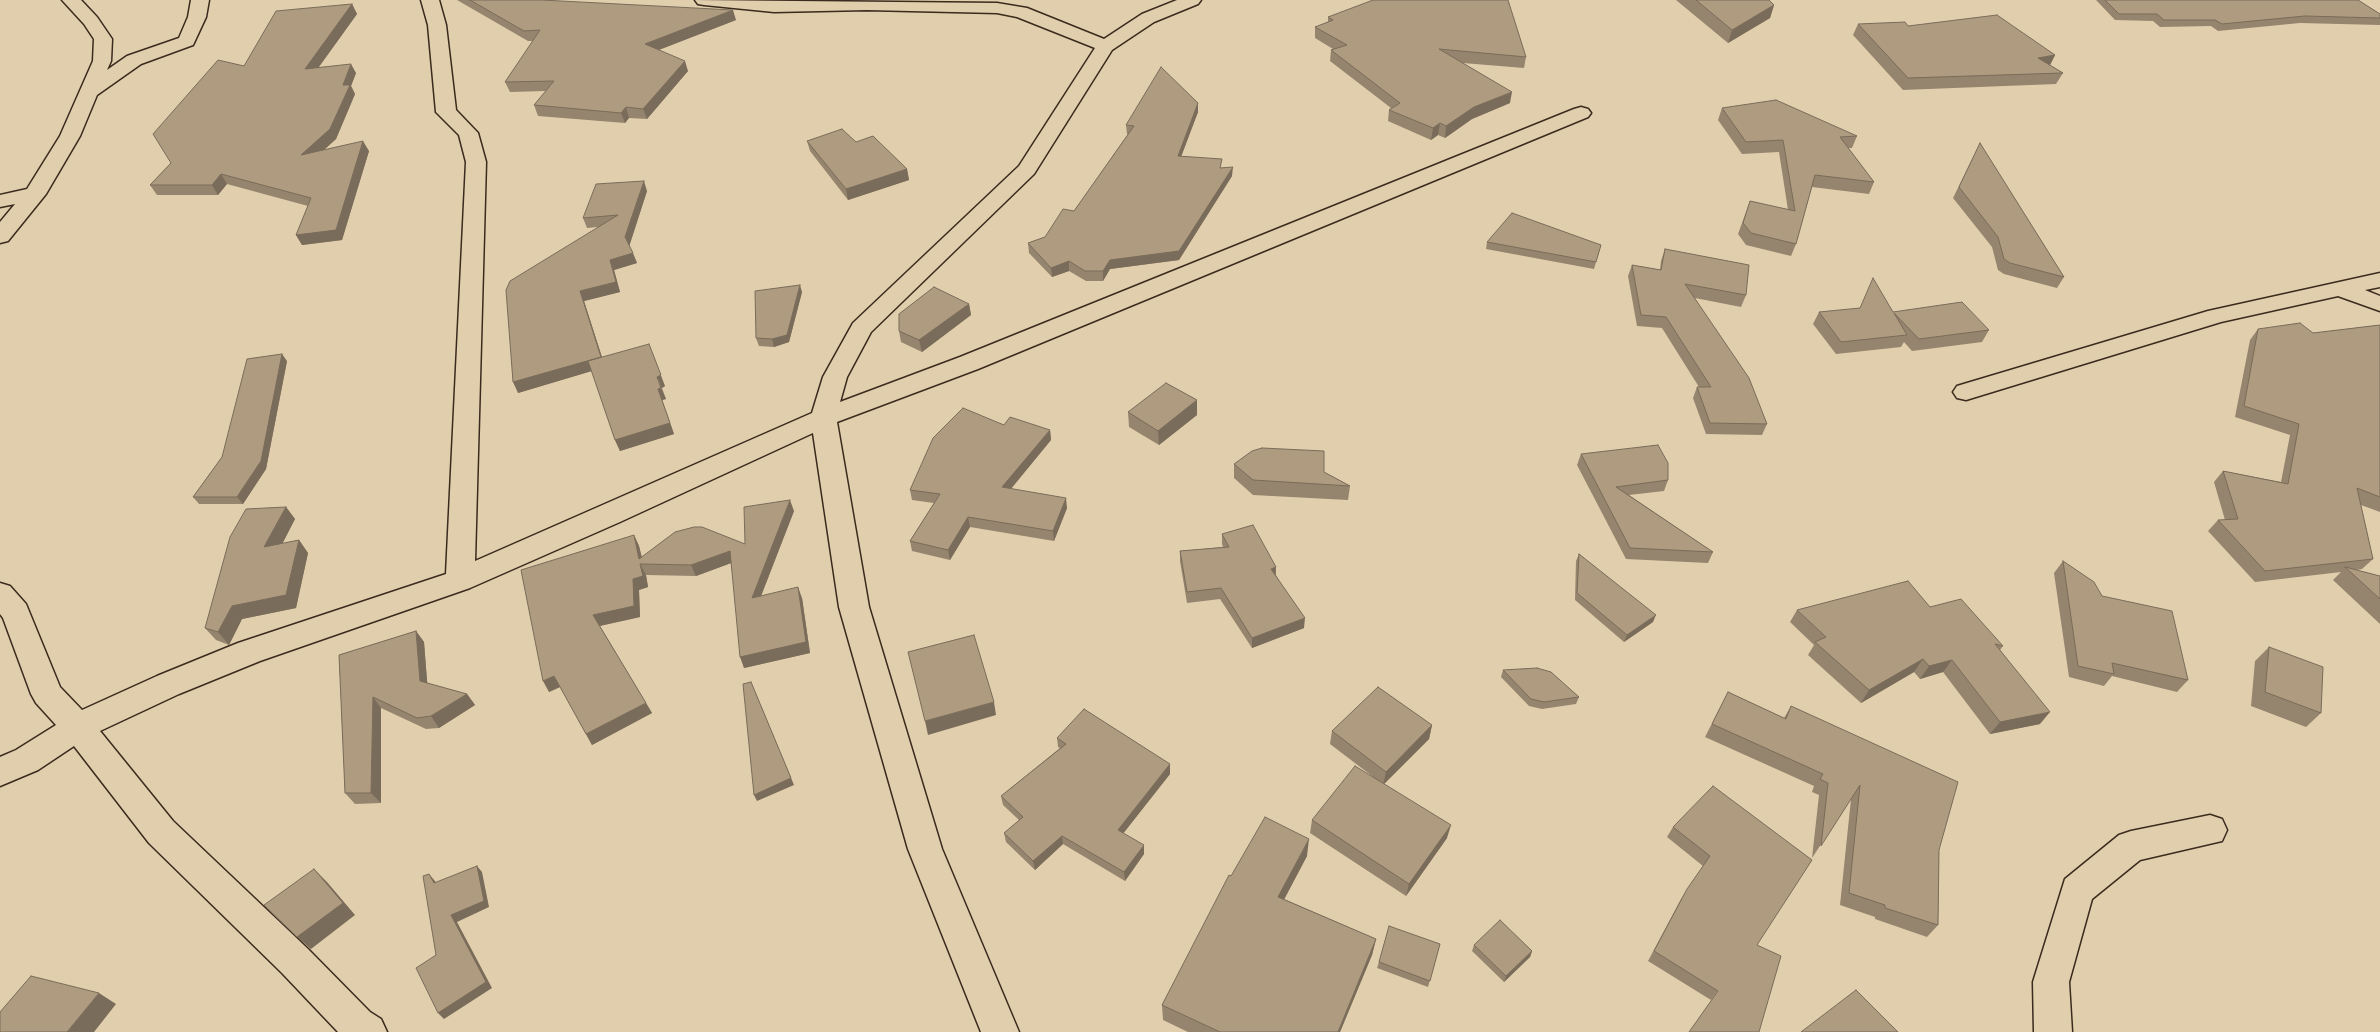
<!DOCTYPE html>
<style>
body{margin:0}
canvas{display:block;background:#e1ceac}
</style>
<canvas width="2380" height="1032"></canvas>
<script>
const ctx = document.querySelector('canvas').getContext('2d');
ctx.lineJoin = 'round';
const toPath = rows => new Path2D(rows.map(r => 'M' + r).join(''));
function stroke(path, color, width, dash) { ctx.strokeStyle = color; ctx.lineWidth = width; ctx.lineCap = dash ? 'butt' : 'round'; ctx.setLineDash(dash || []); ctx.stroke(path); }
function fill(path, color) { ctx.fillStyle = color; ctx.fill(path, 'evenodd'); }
const minor = toPath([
 [62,0,81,0,97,17,112,39,111,61,107,70,127,56,179,38,188,17,191,0,209,0,206,17,193,45,141,64,97,95,80,136,46,194,8,241,0,243,0,222,15,204,0,207,0,195,27,189,60,136,93,61,94,39,84,24,62,0],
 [421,0,439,0,446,25,456,110,478,133,486,162,475,561,812,413,823,377,853,323,1019,166,1095,48,1017,17,997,13,867,10,774,12,704,5,698,4,695,0,997,3,1027,8,1104,39,1142,14,1177,0,1201,0,1198,4,1154,22,1112,50,1034,174,871,332,847,377,840,402,960,357,1574,109,1581,107,1588,109,1591,113,1588,117,978,369,837,422,869,607,942,849,1019,1032,981,1032,908,849,839,607,813,433,620,522,470,588,260,661,179,694,100,731,173,821,308,949,370,1012,381,1019,387,1032,338,1032,282,973,149,843,74,746,38,770,0,786,0,757,16,750,56,725,36,703,31,694,3,618,0,614,0,583,10,586,26,604,60,687,82,710,157,676,238,643,446,574,466,162,459,135,436,112,428,25,421,0],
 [2380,273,2380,287,2365,290,2380,296,2380,311,2338,296,2221,322,1966,400,1957,398,1953,392,1957,386,2208,311,2380,273],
 [2210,815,2222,819,2227,830,2222,841,2140,860,2092,899,2069,982,2072,1032,2034,1032,2033,982,2065,879,2119,835,2131,831,2210,815]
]);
stroke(minor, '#3b2a1e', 3);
fill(minor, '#e1ceac');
fill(toPath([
 [457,0,542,0,736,20,659,50,688,71,647,119,629,118,625,123,538,116,534,105,546,91,510,92,505,82,533,41,528,41],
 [1676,0,1769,0,1774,5,1770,18,1728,43],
 [2096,0,2358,0,2380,14,2380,25,2300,23,2218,31,2211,26,2160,27,2153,21,2115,20],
 [352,4,357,14,319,67,356,73,351,86,355,94,336,139,324,150,369,151,342,240,302,245,296,235,308,206,227,184,218,195,157,195,150,185,171,163,244,66],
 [1328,17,1526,57,1524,68,1463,63,1510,103,1472,119,1445,138,1438,135,1431,140,1388,121,1389,110,1391,108,1330,61,1331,50,1333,49,1315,38,1315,27,1328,22],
 [1858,24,2055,55,2050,65,2063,73,2056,84,1903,90,1853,35],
 [1198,103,1198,112,1181,156,1222,168,1232,176,1179,260,1110,269,1103,281,1086,281,1069,271,1052,277,1029,253,1028,243,1045,237,1074,211,1128,134,1127,134,1126,125],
 [1722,108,1857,136,1852,148,1848,148,1874,182,1869,194,1812,187,1796,244,1791,256,1746,245,1738,234,1750,201,1788,210,1779,152,1742,154,1718,120],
 [807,141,907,169,909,180,848,200,810,151],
 [1980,143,2064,277,2057,288,2004,274,1998,270,1992,247,1953,198],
 [647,191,629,246,637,263,614,270,620,292,584,301,602,357,665,386,662,388,666,399,662,400,674,434,620,451,615,440,592,371,518,393,598,227,587,228,583,218],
 [1487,242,1601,245,1594,269,1486,249],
 [1665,249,1746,295,1741,307,1695,298,1767,424,1762,435,1706,434,1693,398,1697,387,1699,387,1662,328,1637,326,1628,276,1632,265,1660,270,1661,261],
 [802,292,789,342,774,347,759,346,756,338],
 [969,304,971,315,922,352,901,342,899,331],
 [1819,312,1893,312,1989,330,1982,342,1912,351,1904,342,1901,347,1836,354,1813,324],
 [2380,325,2380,512,2361,505,2373,559,2362,569,2356,570,2380,576,2380,624,2333,580,2341,572,2255,582,2208,531,2218,520,2225,520,2214,482,2223,471,2281,482,2290,435,2235,417,2250,340,2258,329,2313,333],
 [287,361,266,469,243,504,199,504,193,497,222,457],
 [1197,400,1197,415,1159,445,1129,427,1128,412],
 [1004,425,1050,430,1051,440,1011,489,1067,508,1054,541,970,527,950,560,912,551,910,541,934,503,912,500,910,490],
 [1581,454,1668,480,1664,491,1629,495,1713,552,1708,563,1626,559,1577,465],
 [1234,464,1324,472,1350,486,1348,500,1253,495,1234,478],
 [286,507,295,519,282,544,299,540,308,553,296,608,242,619,229,645,216,640,205,628],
 [794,511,761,596,802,598,810,653,744,668,731,563,696,576,646,575,648,587,639,590,640,617,600,626,652,713,592,745,560,687,549,692,634,535,639,546,642,557,745,544],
 [1222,534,1276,567,1276,575,1304,628,1252,648,1220,599,1187,603,1180,561,1180,551,1223,547,1222,544],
 [1579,554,1653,622,1624,642,1575,600,1576,561],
 [2063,561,2188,680,2177,692,2112,676,2104,686,2069,677,2054,573],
 [1930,607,2003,646,2000,650,2040,724,1990,734,1943,672,1920,679,1914,672,1861,703,1808,655,1814,645,1790,622,1797,610],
 [416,631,424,642,427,683,467,694,475,705,439,728,426,729,381,708,381,803,355,804,345,793,339,655],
 [2269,647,2321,713,2306,727,2251,706,2255,661],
 [1503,670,1579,697,1576,704,1542,709,1529,706,1501,677],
 [1728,692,1784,718,1791,706,1939,850,1938,925,1927,937,1875,919,1875,917,1840,905,1851,799,1812,858,1819,795,1812,792,1814,786,1705,737],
 [1432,725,1429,739,1384,784,1447,838,1406,896,1310,833,1312,820,1372,776,1330,744,1332,731],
 [1057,738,1170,764,1170,774,1123,833,1144,854,1125,881,1063,844,1035,870,1006,842,1004,833,1019,820,1003,805,1001,796,1060,748,1058,747],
 [1673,827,1812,860,1711,1000,1648,961,1681,899,1703,866,1667,837],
 [1307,856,1284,899,1376,939,1372,955,1340,1032,1188,1032,1163,1020,1162,1005,1231,876],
 [1440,944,1428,987,1377,968,1379,962],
 [1474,945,1532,951,1530,957,1504,982,1472,951]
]), '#96856e');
fill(toPath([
 [352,4,357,14,310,79,305,69],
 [1774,5,1770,18,1728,43,1732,30],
 [733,10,736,20,648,54,645,44],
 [2055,55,2049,67,2038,58],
 [685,61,688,71,647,119,643,109],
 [351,64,356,73,351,86,355,94,336,139,307,165,301,155,343,85],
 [1512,92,1510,103,1472,119,1445,138,1446,126,1474,107],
 [1198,103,1198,112,1178,165,1178,156],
 [626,107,629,118,625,123,621,113],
 [1440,123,1438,135,1431,140,1433,128],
 [363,141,369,151,342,240,302,245,296,235],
 [1233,167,1232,176,1179,260,1110,269,1103,281,1103,271,1110,260],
 [907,169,909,180,848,200,846,189],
 [221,174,227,184,218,195,212,185],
 [644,181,647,191,629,247,625,237],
 [633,253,637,263,614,270,620,292,584,301,605,367,518,393,513,382,580,291,610,260],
 [1069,261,1069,271,1052,277,1051,268],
 [800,285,802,292,789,342,774,347,772,339],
 [969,304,971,315,922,352,919,340],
 [649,344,665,386,662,388,657,377],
 [282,354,287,361,266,469,243,504,237,497],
 [661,388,666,399,662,400,674,434,620,451,615,440,658,389],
 [1197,400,1197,415,1159,445,1158,431],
 [1050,430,1051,440,1004,497,1002,487],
 [1066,498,1067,508,1054,541,1053,531],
 [790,500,794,511,756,609,752,598],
 [286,507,295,519,274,560,264,547],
 [968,517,970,527,950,560,948,550],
 [634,535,639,546,643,564,639,559],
 [299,540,308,553,296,608,242,619,229,645,218,632,232,606],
 [730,551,734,562,696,576,691,565],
 [640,564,646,575,648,587,639,590,640,617,599,626,593,615,633,579],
 [1276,567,1275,577,1271,569],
 [798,587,802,598,810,653,744,668,740,657],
 [1656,615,1653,622,1624,642,1627,635],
 [1305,618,1304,628,1252,648,1252,638],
 [416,631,424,642,428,692,420,681],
 [1923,659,1914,672,1861,703,1869,690],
 [1952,660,1943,672,1920,679,1929,666],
 [554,676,560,687,549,692,543,681],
 [751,682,794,785,757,801,754,795],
 [467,694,475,705,439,728,431,716],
 [373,697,381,708,381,803,371,793],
 [994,702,996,715,928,735,925,721],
 [646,703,652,713,592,745,586,734],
 [2050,712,2040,724,1990,734,2000,722],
 [1432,725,1429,739,1383,785,1386,772],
 [1170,764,1170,774,1119,839,1118,830],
 [1451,825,1447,838,1406,896,1409,884],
 [1062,836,1063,844,1035,870,1033,861],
 [1309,839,1307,856,1277,913,1278,897],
 [1144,845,1144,854,1125,881,1124,872],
 [477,866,482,872,489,907,457,922,492,988,444,1019,438,1013,451,915],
 [314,869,327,882,355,915,311,949,297,937],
 [429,874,435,881,440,890,434,883],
 [1376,939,1372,955,1340,1032,1338,1032],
 [1532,951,1530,957,1504,982,1506,976],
 [99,993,116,1004,94,1032,67,1032]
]), '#7a6c5a');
const building = toPath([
 [470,0,542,0,733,10,645,44,685,61,643,109,626,107,621,113,534,105,554,81,505,82,540,30,524,31,470,0],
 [1373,0,1508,0,1526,57,1439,49,1512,92,1474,107,1446,126,1440,123,1433,128,1389,110,1400,103,1331,50,1347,45,1315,27,1333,20,1328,17,1373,0],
 [1696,0,1769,0,1774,5,1732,30,1696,0],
 [2105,0,2358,0,2380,14,2380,18,2305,16,2222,24,2215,20,2164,20,2157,14,2119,14,2105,0],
 [352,4,305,69,351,64,343,85,350,85,330,129,301,155,363,141,336,230,296,235,311,198,221,174,212,185,150,185,171,163,153,134,218,60,244,66,276,11,352,4],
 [1997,15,2055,55,2038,58,2063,73,1908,78,1858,24,1905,22,1908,26,1997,15],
 [1161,67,1198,103,1178,156,1222,159,1220,168,1233,167,1179,251,1110,260,1103,271,1085,271,1069,261,1051,268,1028,243,1045,237,1063,209,1074,211,1134,126,1126,125,1161,67],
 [1776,100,1857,136,1840,137,1874,182,1815,175,1796,244,1751,233,1743,223,1750,201,1795,211,1783,140,1746,142,1722,108,1776,100],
 [842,129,856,142,873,136,907,169,846,189,807,141,842,129],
 [1980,143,2064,277,2010,263,2004,259,1998,237,1959,187,1980,143],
 [644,181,625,237,633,253,610,260,616,282,580,291,601,357,513,382,506,290,510,281,618,215,583,218,596,184,644,181],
 [1512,213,1601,245,1596,262,1487,242,1512,213],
 [1665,249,1749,265,1746,295,1685,284,1749,378,1767,424,1710,423,1697,387,1711,387,1666,317,1641,315,1632,265,1661,270,1665,249],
 [1873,278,1893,312,1962,302,1989,330,1919,339,1894,313,1907,335,1841,342,1819,312,1860,308,1873,278],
 [800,285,787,335,772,339,756,338,755,291,800,285],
 [934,287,969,304,919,340,899,331,899,314,934,287],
 [2300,323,2313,333,2380,325,2380,497,2357,488,2373,559,2265,571,2218,520,2238,519,2223,471,2288,484,2299,424,2244,406,2258,329,2300,323],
 [649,344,661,375,657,377,661,388,658,389,670,423,615,440,588,361,649,344],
 [282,354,261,461,237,497,193,497,222,457,247,359,282,354],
 [1166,383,1197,400,1158,431,1128,412,1166,383],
 [963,408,1004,425,1010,417,1050,430,1002,487,1066,498,1053,531,968,517,948,550,910,541,940,494,910,490,933,438,963,408],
 [1658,445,1668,463,1668,480,1616,487,1713,552,1630,548,1581,454,1658,445],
 [1262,448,1324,451,1324,472,1350,486,1253,480,1234,464,1252,451,1262,448],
 [790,500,752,598,798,587,806,642,740,657,730,551,691,565,640,564,643,576,633,579,634,606,593,615,646,703,586,734,554,676,543,681,521,570,634,535,639,559,675,532,694,527,702,527,745,544,744,507,790,500],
 [286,507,264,547,299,540,286,595,232,606,218,632,205,628,230,537,246,509,286,507],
 [1253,525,1276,567,1271,569,1305,618,1252,638,1221,588,1187,592,1180,551,1229,547,1222,534,1253,525],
 [1579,554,1656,615,1627,635,1577,593,1579,554],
 [2063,561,2094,582,2102,596,2172,611,2188,680,2112,663,2114,674,2078,666,2063,561],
 [2345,567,2380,576,2380,599,2345,567],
 [1908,581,1930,607,1961,599,2003,646,1995,644,2050,712,2000,722,1952,660,1929,666,1923,659,1869,690,1815,642,1826,637,1797,610,1908,581],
 [416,631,420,681,467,694,431,716,417,718,373,697,371,793,345,793,339,655,416,631],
 [974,635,994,702,925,721,908,652,974,635],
 [2269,647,2323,667,2321,713,2265,692,2269,647],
 [1537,668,1551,672,1579,697,1544,702,1531,699,1503,670,1537,668],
 [751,682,791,778,754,795,743,684,751,682],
 [1378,687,1432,725,1386,772,1332,731,1378,687],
 [1728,692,1786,719,1791,706,1958,782,1939,850,1938,925,1885,908,1885,905,1849,893,1860,785,1821,846,1828,783,1820,779,1823,774,1712,724,1728,692],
 [1084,709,1170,764,1118,830,1144,845,1124,872,1062,836,1033,861,1004,833,1023,817,1001,796,1066,744,1057,738,1084,709],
 [1355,766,1451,825,1409,884,1312,820,1355,766],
 [1713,786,1812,860,1757,945,1781,956,1759,1032,1689,1032,1718,991,1654,951,1687,889,1710,856,1673,827,1713,786],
 [1265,817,1309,839,1278,897,1376,939,1338,1032,1220,1032,1162,1005,1229,875,1231,876,1265,817],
 [477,866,484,901,451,915,486,982,438,1013,416,968,436,955,423,876,429,874,434,883,477,866],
 [314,869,343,903,297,937,264,905,314,869],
 [1500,920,1532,951,1506,976,1474,945,1500,920],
 [1389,926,1440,944,1430,981,1379,962,1389,926],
 [31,976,99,993,67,1032,0,1032,0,1012,31,976],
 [1856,990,1898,1032,1801,1032,1856,990]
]);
fill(building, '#ae9b80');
stroke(building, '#7a6c5a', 1);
</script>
